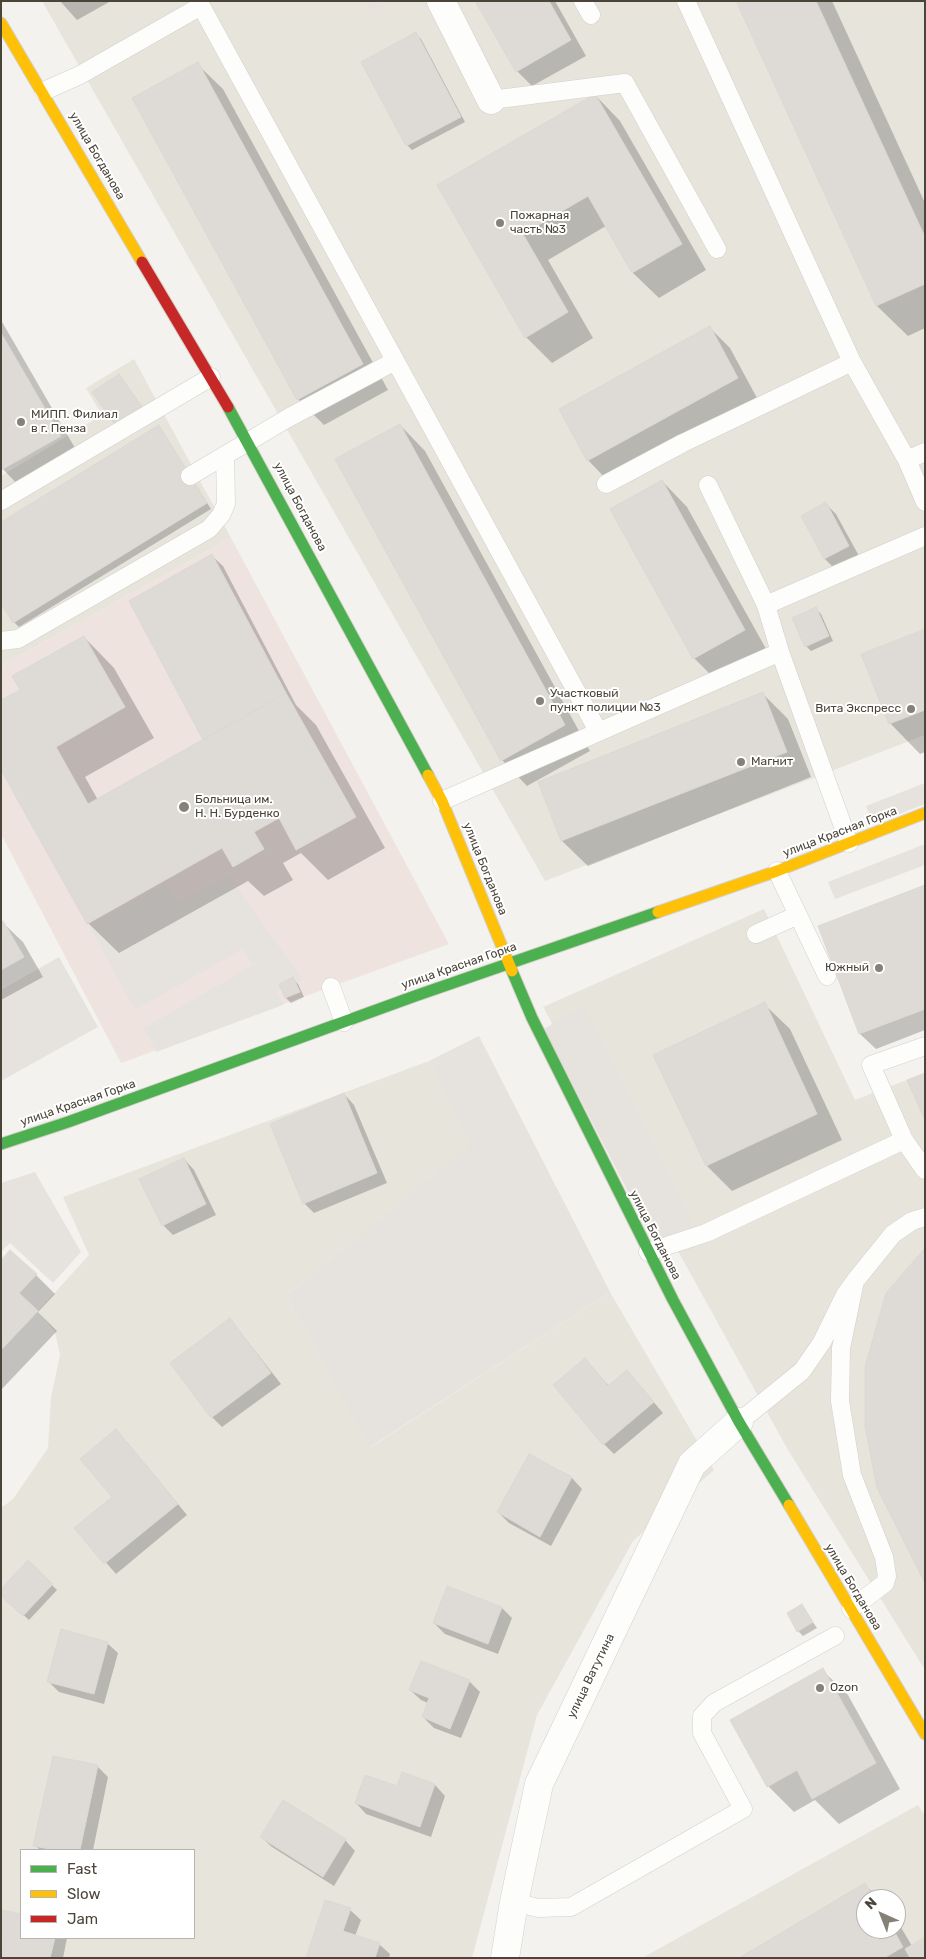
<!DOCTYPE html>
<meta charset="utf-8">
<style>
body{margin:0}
#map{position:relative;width:926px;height:1959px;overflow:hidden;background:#f4f2ee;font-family:Rubik,sans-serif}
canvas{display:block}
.frame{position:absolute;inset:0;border:2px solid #4b4439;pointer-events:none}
.legend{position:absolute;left:20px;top:1849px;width:175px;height:90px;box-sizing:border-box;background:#fff;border:1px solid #b7b4b0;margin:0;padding:6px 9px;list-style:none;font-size:15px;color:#4b4439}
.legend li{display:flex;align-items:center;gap:10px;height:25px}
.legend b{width:25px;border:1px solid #b7b4b0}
.north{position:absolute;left:856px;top:1889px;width:50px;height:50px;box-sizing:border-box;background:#fff;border:1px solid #b7b4b0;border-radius:50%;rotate:316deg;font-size:14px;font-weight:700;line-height:20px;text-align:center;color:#4b4439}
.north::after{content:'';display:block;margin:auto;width:18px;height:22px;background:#868178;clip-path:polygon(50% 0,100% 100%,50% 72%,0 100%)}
</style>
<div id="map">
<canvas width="926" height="1959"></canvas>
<div class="frame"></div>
<ul class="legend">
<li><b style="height:6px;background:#4caf50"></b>Fast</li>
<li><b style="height:6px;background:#ffc107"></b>Slow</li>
<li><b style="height:6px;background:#c62828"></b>Jam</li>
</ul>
<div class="north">N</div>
</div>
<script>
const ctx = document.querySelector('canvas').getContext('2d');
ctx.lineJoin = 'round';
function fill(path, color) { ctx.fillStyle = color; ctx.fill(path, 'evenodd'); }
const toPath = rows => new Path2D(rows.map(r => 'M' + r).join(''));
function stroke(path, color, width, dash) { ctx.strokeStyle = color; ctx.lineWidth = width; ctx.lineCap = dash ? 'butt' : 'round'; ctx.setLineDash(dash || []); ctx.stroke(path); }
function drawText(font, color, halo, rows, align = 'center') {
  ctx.font = font + ' Rubik,sans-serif'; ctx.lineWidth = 4; ctx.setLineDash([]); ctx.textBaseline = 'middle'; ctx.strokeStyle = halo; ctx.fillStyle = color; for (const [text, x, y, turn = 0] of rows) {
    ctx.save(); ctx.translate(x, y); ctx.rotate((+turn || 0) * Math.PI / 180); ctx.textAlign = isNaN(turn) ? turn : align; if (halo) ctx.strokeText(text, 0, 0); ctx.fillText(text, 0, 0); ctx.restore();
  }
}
fill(toPath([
 [42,1,925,1,925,735,545,881],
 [134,359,231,538,1,666,1,476,102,415,86,388],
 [764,909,855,1100,925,1073,925,1670,788,1450,543,1007],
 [429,1061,471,1145,286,1296,371,1447,610,1292,714,1470,633,1541,537,1715,472,1958,1,1958,1,1508,13,1499,48,1448,51,1397,60,1355,55,1332,38,1311,89,1255,63,1197],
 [21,1850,194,1850,194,1938,21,1938],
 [918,1805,925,1816,925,1958,642,1958],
 [866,1899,896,1899,896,1929,866,1929]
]), '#e7e4dc');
fill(toPath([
 [365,1,388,1,370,11],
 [479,1036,610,1292,370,1447,286,1296,470,1145,429,1061]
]), '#e6e2de');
fill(toPath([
 [231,538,449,944,121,1063,1,834,1,666]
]), '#eee3df');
fill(toPath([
 [925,783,925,804,873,824,866,806],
 [925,844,925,865,835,899,828,882],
 [228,875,303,980,277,991,283,1005,156,1052,144,1028,253,965,243,949,135,1010,89,926,165,884,178,903],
 [59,957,98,1027,1,1081,1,990],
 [583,1005,685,1205,692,1226,654,1242,544,1029],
 [35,1172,81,1252,53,1283,10,1243,1,1252,1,1183]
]), '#e6e3df');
fill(toPath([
 [60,1,111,1,77,20],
 [477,1,555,1,586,56,532,86,517,71],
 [737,1,832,1,925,203,925,328,908,336,877,306],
 [416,34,421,39,465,122,412,150,407,145],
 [197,64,223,89,388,390,324,425,298,399],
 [595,95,620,121,706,270,659,298,633,273,606,226,548,260,593,338,552,363,526,337,439,186],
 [1,320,79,455,22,489,1,467],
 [710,328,730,348,757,398,607,480,588,460],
 [119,375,146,412,116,424],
 [400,425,425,451,590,751,527,786,502,760],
 [159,427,211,509,19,627,14,622],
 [662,481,687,507,770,656,720,684,694,658],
 [826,504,836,514,859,556,835,569,825,559,802,516],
 [212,556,223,566,296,705,316,725,385,848,328,880,301,853,283,863,293,880,264,896,248,881,119,953,88,923,22,690,84,637,114,668,154,738,85,777,98,800,204,740],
 [816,609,821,614,833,641,811,651,806,646],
 [925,631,925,752,920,754,890,723],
 [762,693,788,719,811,777,588,866,562,841,539,783],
 [925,886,925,1030,876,1049,860,1034,820,927],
 [3,923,23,942,43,977,1,1000,1,924],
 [293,979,298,984,304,997,291,1003,286,998],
 [764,1004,790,1029,842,1140,732,1191,707,1166,655,1056],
 [344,1094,354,1105,387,1183,314,1213,304,1203],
 [184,1159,194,1170,216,1215,173,1235,163,1225],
 [1,1262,36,1275,55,1294,38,1312,57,1331,1,1390],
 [230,1319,281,1384,222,1427,212,1417],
 [585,1360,609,1386,627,1371,663,1413,614,1454,604,1444],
 [126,1441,187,1515,116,1574,76,1528,114,1497],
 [529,1455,572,1478,582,1489,551,1546,509,1523,498,1512],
 [28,1562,57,1590,29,1620,1,1594],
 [802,1606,817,1628,803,1636,798,1631],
 [502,1608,512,1618,498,1654,445,1634,434,1623],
 [107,1643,118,1653,104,1704,59,1692,48,1681],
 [822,1670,848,1695,900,1789,839,1824,815,1800,794,1812,768,1786],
 [469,1681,480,1692,461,1738,434,1728,423,1717,428,1703,421,1700,410,1690],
 [98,1767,108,1777,93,1850,40,1850,35,1845],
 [435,1785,445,1796,431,1837,366,1814,356,1803,397,1788],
 [261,1837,345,1840,355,1851,334,1886,272,1847],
 [865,1885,880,1899,866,1899,866,1929,896,1929,896,1919,912,1946,925,1958,741,1958],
 [350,1910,361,1920,355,1936,379,1944,390,1954,389,1958,308,1958],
 [3,1911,21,1915,21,1938,67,1938,63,1958,1,1958]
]), '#0003');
const building = toPath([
 [475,1,549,1,571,40,516,72,475,1],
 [736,1,816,1,925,237,925,284,876,306,736,1],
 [416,32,461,117,406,146,361,62,416,32],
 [198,62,363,364,297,400,132,98,198,62],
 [595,94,682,244,632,273,588,196,523,234,568,312,525,338,437,185,595,94],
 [710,326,738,378,587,461,559,409,710,326],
 [1,333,61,436,1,470,1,333],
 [119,374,142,407,115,425,92,392,119,374],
 [400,424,565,725,501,761,335,459,400,424],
 [159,425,207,503,13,623,1,603,1,522,159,425],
 [662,480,745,630,693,659,610,509,662,480],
 [826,502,849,546,824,559,801,516,826,502],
 [212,554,286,693,203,740,129,601,212,554],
 [816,607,829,636,805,647,792,618,816,607],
 [925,629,925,710,889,724,861,654,925,629],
 [84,636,125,707,56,747,88,804,286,693,356,817,296,850,279,818,254,832,264,849,233,867,222,848,87,924,1,770,1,700,20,690,12,676,84,636],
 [763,692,787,752,561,841,538,782,763,692],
 [925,885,925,1009,859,1034,818,926,925,885],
 [3,921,24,957,1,970,1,923,3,921],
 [293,977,300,992,285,998,279,984,293,977],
 [765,1002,817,1114,706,1166,653,1055,765,1002],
 [925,1073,925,1120,907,1080,925,1073],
 [344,1093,377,1173,303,1204,270,1124,344,1093],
 [184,1158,206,1204,162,1226,139,1179,184,1158],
 [925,1248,925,1583,877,1488,865,1426,865,1367,886,1293,925,1248],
 [10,1250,37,1274,19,1293,38,1311,1,1350,1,1260,10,1250],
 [230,1318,271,1373,211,1418,170,1363,230,1318],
 [585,1358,608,1386,627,1370,654,1402,603,1445,553,1385,585,1358],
 [116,1429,178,1504,104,1564,74,1528,112,1497,80,1459,116,1429],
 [529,1454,572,1477,540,1537,497,1512,529,1454],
 [28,1560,53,1584,23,1616,1,1596,1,1589,28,1560],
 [447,1586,502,1607,488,1644,433,1623,447,1586],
 [802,1604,813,1622,797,1632,787,1613,802,1604],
 [61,1629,108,1642,94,1694,47,1682,61,1629],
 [421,1661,470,1680,450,1729,422,1717,429,1698,409,1690,421,1661],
 [823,1668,876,1763,812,1799,797,1770,767,1787,730,1720,823,1668],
 [53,1756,98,1765,80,1850,55,1850,33,1846,53,1756],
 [402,1772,435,1784,420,1827,355,1803,365,1775,397,1786,402,1772],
 [283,1800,346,1839,323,1877,260,1837,283,1800],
 [865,1883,875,1899,866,1899,866,1929,893,1929,903,1947,884,1958,739,1958,865,1883],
 [325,1900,351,1908,343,1931,380,1943,375,1958,306,1958,325,1900],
 [2,1910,21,1914,21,1938,55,1938,50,1958,1,1958,2,1910],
 [925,1937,925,1958,910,1958,905,1949,925,1937]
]);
fill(building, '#dedbd6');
stroke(building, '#dcd9d4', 1);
const lane = toPath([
 [583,1,591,15],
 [686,1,852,362,907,460],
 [201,6,598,731],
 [44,91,80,75,201,6,199,1],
 [491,100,625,83,717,249],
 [925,452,907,460,925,502],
 [190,476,288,418,395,361],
 [606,484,683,443,852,362],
 [708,485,766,605,780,652],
 [1,501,211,377],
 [766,605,925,536],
 [1,641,18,639,209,529,221,515,226,504,225,455],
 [442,801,780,652,849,843],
 [777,871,827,976],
 [756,934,798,915],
 [331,987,344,1022],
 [925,1046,871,1065,904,1140,925,1170],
 [648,1252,706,1233,904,1140],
 [739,1422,802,1371,822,1342,845,1295,855,1281,893,1234,912,1221,925,1217],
 [851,1609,885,1583,887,1576,884,1557,852,1475,840,1401,841,1348,855,1281],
 [514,1902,538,1908,571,1907,743,1809,702,1733,702,1716,714,1703,835,1636]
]);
const street = toPath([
 [441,1,491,100],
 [505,1958,514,1902,539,1784,692,1464,739,1422]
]);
const fast = toPath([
 [228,407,428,775],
 [512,971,532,1018,673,1300,739,1422,789,1505],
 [1,1144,68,1122,415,996,658,912]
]);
const slow = toPath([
 [1,23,142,262],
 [428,775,442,801,512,971],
 [658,912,777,871,925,813],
 [789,1505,925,1734]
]);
const jam = toPath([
 [142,262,228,407]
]);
stroke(lane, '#d2d0cb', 19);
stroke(street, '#d2d0cb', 29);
stroke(fast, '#d3cfc5', 13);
stroke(slow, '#d3cfc5', 13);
stroke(jam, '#d3cfc5', 13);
stroke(lane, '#fdfdfc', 18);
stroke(street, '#fdfdfc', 28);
stroke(fast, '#4caf50', 11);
stroke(slow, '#ffc107', 11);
stroke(jam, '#c62828', 11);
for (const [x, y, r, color] of [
 [500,223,5,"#868178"],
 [21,422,5,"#868178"],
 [540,701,5,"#868178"],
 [911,709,5,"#868178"],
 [741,762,5,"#868178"],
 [184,807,6,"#868178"],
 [879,968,5,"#868178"],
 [820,1688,5,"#868178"]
]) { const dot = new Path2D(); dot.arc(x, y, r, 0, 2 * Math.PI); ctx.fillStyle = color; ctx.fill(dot); stroke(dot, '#fff', 2); }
drawText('12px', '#4b4439', '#fff', [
 ["улица Богданова",97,156,60],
 ["улица Богданова",300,507,62],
 ["улица Красная Горка",840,832,-21],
 ["улица Богданова",485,869,68],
 ["улица Красная Горка",459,966,-19],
 ["улица Красная Горка",78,1103,-19],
 ["улица Богданова",655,1235,63],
 ["улица Богданова",853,1587,59],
 ["улица Ватутина",591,1676,-64]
]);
drawText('12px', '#4b4439', '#fff', [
 ["Пожарная",510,216],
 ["часть №3",510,230],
 ["МИПП. Филиал",31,415],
 ["в г. Пенза",31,429],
 ["Участковый",550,694],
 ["пункт полиции №3",550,708],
 ["Вита Экспресс",901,709,"right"],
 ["Магнит",751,762],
 ["Больница им.",195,800],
 ["Н. Н. Бурденко",195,814],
 ["Южный",869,968,"right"],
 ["Ozon",830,1688]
], 'left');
</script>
